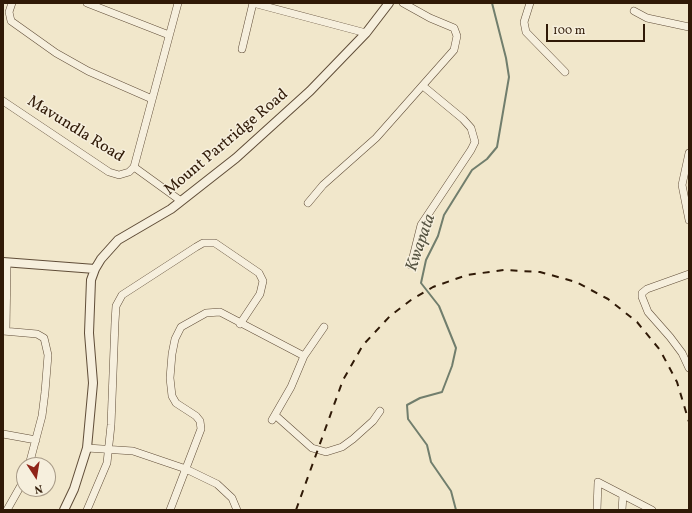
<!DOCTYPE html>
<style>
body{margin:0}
#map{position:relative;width:692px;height:513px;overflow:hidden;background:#f1e7cb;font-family:Vollkorn,serif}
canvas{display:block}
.frame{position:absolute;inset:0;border:4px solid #301a07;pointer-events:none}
.north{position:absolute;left:16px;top:457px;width:40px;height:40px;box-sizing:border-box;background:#f6efdd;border:1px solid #a79a87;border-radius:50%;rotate:168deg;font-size:11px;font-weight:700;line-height:16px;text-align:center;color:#301a07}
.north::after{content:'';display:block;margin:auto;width:14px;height:18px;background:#8f2418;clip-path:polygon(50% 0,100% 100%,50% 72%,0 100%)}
.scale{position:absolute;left:546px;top:24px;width:99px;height:18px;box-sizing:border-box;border:2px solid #301a07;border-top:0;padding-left:5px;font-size:12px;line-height:14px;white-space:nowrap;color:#301a07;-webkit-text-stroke:3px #f6efdd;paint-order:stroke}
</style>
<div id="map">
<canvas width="692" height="513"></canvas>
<div class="frame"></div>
<div class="north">N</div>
<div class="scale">100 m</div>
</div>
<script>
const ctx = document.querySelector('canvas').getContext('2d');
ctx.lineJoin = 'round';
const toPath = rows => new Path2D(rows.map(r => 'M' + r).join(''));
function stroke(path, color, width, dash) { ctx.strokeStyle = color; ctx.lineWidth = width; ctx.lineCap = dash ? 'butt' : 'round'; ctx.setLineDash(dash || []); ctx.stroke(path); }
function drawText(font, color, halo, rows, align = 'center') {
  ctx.font = font + ' Vollkorn,serif'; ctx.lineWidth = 3; ctx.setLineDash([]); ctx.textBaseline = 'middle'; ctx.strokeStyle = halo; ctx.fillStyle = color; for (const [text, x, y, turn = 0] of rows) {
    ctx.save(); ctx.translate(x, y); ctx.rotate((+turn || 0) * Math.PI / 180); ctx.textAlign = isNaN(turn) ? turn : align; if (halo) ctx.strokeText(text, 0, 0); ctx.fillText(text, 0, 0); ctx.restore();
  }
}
stroke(toPath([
 [456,510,451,491,431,462,427,445,408,419,407,405,420,398,442,392,452,366,456,348,439,306,421,283,426,260,438,236,444,215,472,170,487,159,497,147,509,77,506,58,492,3]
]), '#717e6d', 2);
const minor = toPath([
 [12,3,9,12,11,21,56,53,88,71,152,99],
 [87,3,169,35],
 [253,3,366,33],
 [530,3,524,22,526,32,565,72],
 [634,11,647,18,689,27],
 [242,49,253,3],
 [3,101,109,172,119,175,129,172,134,167,178,3],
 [689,153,682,185,689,220],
 [134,167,181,201],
 [308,203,323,185,376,138,454,50,457,36,454,28,430,18,403,3],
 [411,265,421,225,471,150,475,142,471,128,463,119,423,86],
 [689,274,647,289,642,293,642,297,648,312,670,337,682,353,689,368],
 [3,331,37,334,44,338,45,342,48,355,45,392,42,416,29,465],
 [6,331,7,263],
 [275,415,312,448,326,452,342,447,353,439,373,421,380,411],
 [272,420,291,387,304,356,324,327],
 [3,434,36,440],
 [87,448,133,451,186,469,217,484,232,498,237,510],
 [7,510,24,480],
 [87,510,107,463,111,425,115,322,116,306,122,295,196,247,203,243,215,243,259,273,263,281,260,294,240,324],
 [170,510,201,429,200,421,196,416,176,403,172,396,170,378,172,354,175,339,181,327,206,313,220,312,304,356],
 [597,510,598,482,652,510],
 [622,510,623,495]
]);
const tertiary = toPath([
 [3,262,95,269],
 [64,510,74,489,87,448,93,383,89,333,91,280,95,269,101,259,118,240,171,209,236,158,310,91,366,33,389,3]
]);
stroke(minor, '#604d38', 8);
stroke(tertiary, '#604d38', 10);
stroke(minor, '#f6efdd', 7);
stroke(tertiary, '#f6efdd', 8);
stroke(toPath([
 [296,510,343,380,363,345,390,316,411,300,433,287,467,275,504,270,540,272,576,282,608,299,637,322,660,350,677,382,689,422]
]), '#301a07', 2, [7, 7]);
drawText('16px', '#301a07', '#f6efdd', [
 ["Mavundla Road",75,130,32],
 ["Mount Partridge Road",227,143,-40]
]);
drawText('italic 17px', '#565442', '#f6efdd', [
 ["Kwapata",422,243,-71]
]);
</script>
